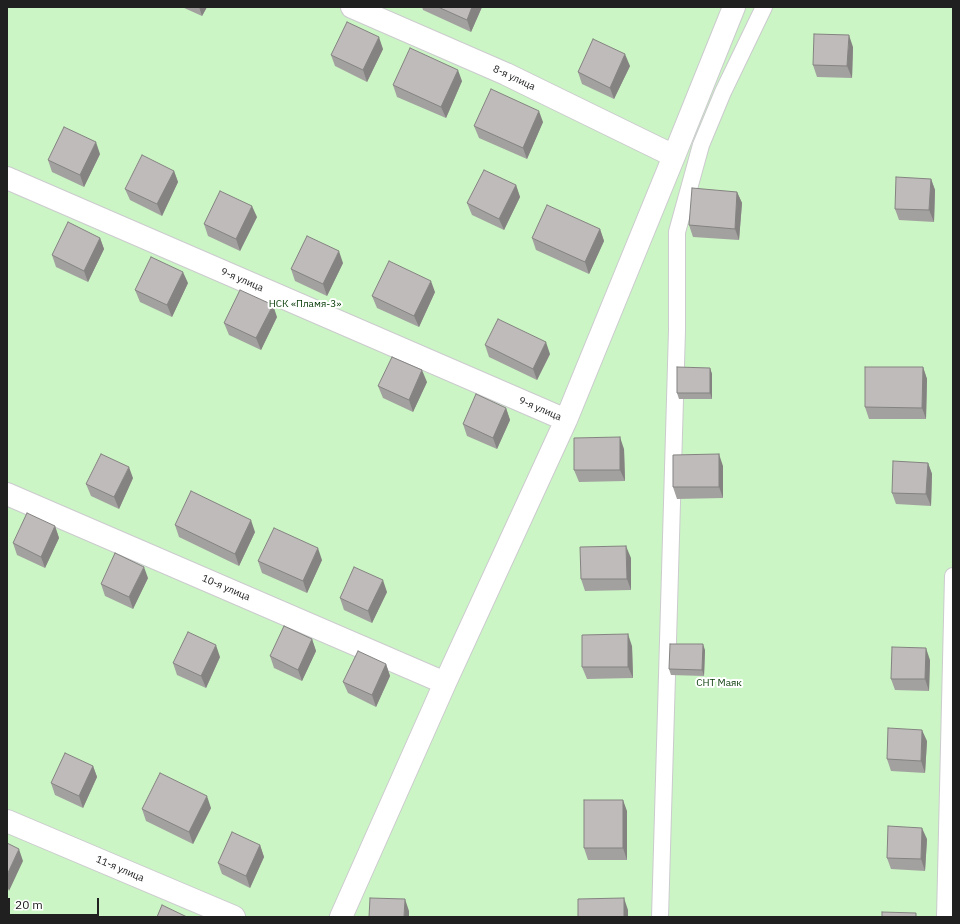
<!DOCTYPE html>
<meta charset="utf-8">
<style>
body{margin:0}
#map{position:relative;width:960px;height:924px;overflow:hidden;background:#f9f9fc;font-family:"IBM Plex Sans",sans-serif}
canvas{display:block}
.frame{position:absolute;inset:0;border:8px solid #202021;pointer-events:none}
.scale{position:absolute;left:8px;top:898px;width:91px;height:18px;box-sizing:border-box;border:2px solid #202021;border-top:0;padding-left:5px;font-size:12px;line-height:14px;white-space:nowrap;color:#202021;-webkit-text-stroke:3px #fff;paint-order:stroke}
</style>
<div id="map">
<canvas width="960" height="924"></canvas>
<div class="frame"></div>
<div class="scale">20 m</div>
</div>
<script>
const ctx = document.querySelector('canvas').getContext('2d');
ctx.lineJoin = 'round';
function fill(path, color) { ctx.fillStyle = color; ctx.fill(path, 'evenodd'); }
const toPath = rows => new Path2D(rows.map(r => 'M' + r).join(''));
function stroke(path, color, width, dash) { ctx.strokeStyle = color; ctx.lineWidth = width; ctx.lineCap = dash ? 'butt' : 'round'; ctx.setLineDash(dash || []); ctx.stroke(path); }
function drawText(font, color, halo, rows, align = 'center') {
  ctx.font = font + ' "IBM Plex Sans",sans-serif'; ctx.lineWidth = 4; ctx.setLineDash([]); ctx.textBaseline = 'middle'; ctx.strokeStyle = halo; ctx.fillStyle = color; for (const [text, x, y, turn = 0] of rows) {
    ctx.save(); ctx.translate(x, y); ctx.rotate((+turn || 0) * Math.PI / 180); ctx.textAlign = isNaN(turn) ? turn : align; if (halo) ctx.strokeText(text, 0, 0); ctx.fillText(text, 0, 0); ctx.restore();
  }
}
fill(toPath([
 [7,7,953,7,953,917,7,917]
]), '#cbf5c4');
const service = toPath([
 [660,917,677,330,677,232,701,145,723,92,764,7],
 [945,917,953,576]
]);
const minor = toPath([
 [352,7,506,74,674,156],
 [7,178,566,420],
 [7,494,445,683],
 [7,821,234,917],
 [341,917,445,683,566,420,674,156,734,7]
]);
stroke(service, '#cbcbce', 18);
stroke(minor, '#cbcbce', 24);
stroke(service, '#fff', 16);
stroke(minor, '#fff', 22);
fill(toPath([
 [182,7,207,7,202,16],
 [422,7,482,7,471,32,423,10],
 [853,47,852,78,817,77,813,65],
 [383,49,367,82,335,66,331,55],
 [630,66,614,99,582,84,578,72],
 [462,81,446,118,397,97,393,85],
 [543,122,527,159,479,138,474,126],
 [100,154,84,187,52,172,48,160],
 [174,171,178,182,162,216,130,200,125,189],
 [931,179,935,190,934,222,899,220,895,209],
 [516,185,520,197,504,230,472,215,467,203],
 [737,192,742,203,739,240,693,237,689,225],
 [257,217,240,251,208,236,204,224],
 [600,229,604,241,589,274,536,250,532,238],
 [100,238,104,249,88,282,56,267,52,255],
 [343,263,327,296,295,281,291,269],
 [188,283,172,317,140,302,135,290],
 [435,292,419,327,377,308,372,296],
 [277,317,261,350,229,335,224,323],
 [485,345,550,354,537,380,489,357],
 [923,367,927,379,926,419,869,419,865,407],
 [710,368,712,374,712,399,679,399,677,393],
 [427,382,413,412,383,398,378,386],
 [506,408,510,420,497,449,467,436,463,424],
 [624,449,625,481,579,482,574,470],
 [928,463,932,474,931,506,896,504,892,493],
 [723,466,723,498,677,499,673,487],
 [133,478,119,509,91,496,86,484],
 [175,525,255,532,239,566,179,537],
 [55,526,59,538,45,568,17,555,13,543],
 [631,558,631,590,585,591,581,579],
 [322,560,307,593,262,573,258,561],
 [148,578,133,609,105,596,101,584],
 [387,592,372,623,344,610,340,598],
 [312,639,316,651,302,681,274,668,270,656],
 [632,646,633,678,587,679,582,667],
 [705,650,704,676,671,675,669,669],
 [220,657,206,688,177,675,173,663],
 [930,660,929,691,895,690,891,679],
 [386,664,390,676,376,707,348,693,343,682],
 [927,741,925,773,891,771,887,759],
 [93,766,97,777,83,808,55,795,51,783],
 [211,808,193,844,146,821,142,809],
 [627,811,627,860,588,860,584,848],
 [927,839,925,871,891,869,887,858],
 [260,845,264,857,250,888,222,874,218,863]
]), '#a3a1a0');
fill(toPath([
 [199,7,207,7,202,16],
 [472,7,482,7,471,32,467,20],
 [849,35,853,47,852,78,847,66],
 [379,37,383,49,367,82,363,70],
 [625,54,630,66,614,99,610,88],
 [458,70,462,81,446,118,441,107],
 [539,111,543,122,527,159,523,148],
 [96,142,100,154,84,187,80,175],
 [174,171,178,182,162,216,157,204],
 [931,179,935,190,934,222,929,210],
 [516,185,520,197,504,230,499,219],
 [737,192,742,203,739,240,735,229],
 [252,206,257,217,240,251,236,239],
 [600,229,604,241,589,274,585,262],
 [100,238,104,249,88,282,84,271],
 [339,251,343,263,327,296,323,284],
 [183,272,188,283,172,317,167,305],
 [431,281,435,292,419,327,414,316],
 [273,305,277,317,261,350,256,338],
 [546,342,550,354,537,380,533,369],
 [923,367,927,379,926,419,922,408],
 [710,368,712,374,712,399,710,393],
 [422,370,427,382,413,412,409,400],
 [506,408,510,420,497,449,493,438],
 [620,437,624,449,625,481,620,470],
 [719,454,723,466,723,498,719,487],
 [928,463,932,474,931,506,926,494],
 [129,467,133,478,119,509,114,497],
 [251,520,255,532,239,566,235,554],
 [55,526,59,538,45,568,41,557],
 [626,546,631,558,631,590,627,579],
 [318,548,322,560,307,593,303,581],
 [144,567,148,578,133,609,129,597],
 [383,580,387,592,372,623,368,611],
 [628,634,632,646,633,678,628,667],
 [312,639,316,651,302,681,298,670],
 [703,644,705,650,704,676,702,670],
 [216,645,220,657,206,688,201,676],
 [926,648,930,660,929,691,925,679],
 [386,664,390,676,376,707,372,695],
 [922,730,927,741,925,773,921,761],
 [93,766,97,777,83,808,79,796],
 [207,796,211,808,193,844,189,832],
 [623,800,627,811,627,860,623,848],
 [922,828,927,839,925,871,921,859],
 [260,845,264,857,250,888,246,876],
 [19,849,23,861,9,891,7,886,7,875],
 [624,898,628,910,628,917,624,917],
 [405,899,409,911,409,917,404,917]
]), '#858382');
const building = toPath([
 [438,7,472,7,467,20,438,7],
 [347,22,379,37,363,70,331,55,347,22],
 [814,34,849,35,847,66,813,65,814,34],
 [593,39,625,54,610,88,578,72,593,39],
 [410,48,458,70,441,107,393,85,410,48],
 [491,89,539,111,523,148,474,126,491,89],
 [64,127,96,142,80,175,48,160,64,127],
 [142,155,174,171,157,204,125,189,142,155],
 [484,170,516,185,499,219,467,203,484,170],
 [896,177,931,179,929,210,895,209,896,177],
 [692,188,737,192,735,229,689,225,692,188],
 [220,191,252,206,236,239,204,224,220,191],
 [547,205,600,229,585,262,532,238,547,205],
 [68,222,100,238,84,271,52,255,68,222],
 [307,236,339,251,323,284,291,269,307,236],
 [151,257,183,272,167,305,135,290,151,257],
 [389,261,431,281,414,316,372,296,389,261],
 [240,290,273,305,256,338,224,323,240,290],
 [498,319,546,342,533,369,485,345,498,319],
 [392,357,422,370,409,400,378,386,392,357],
 [677,367,710,368,710,393,677,393,677,367],
 [865,367,923,367,922,408,865,407,865,367],
 [476,394,506,408,493,438,463,424,476,394],
 [620,437,620,470,574,470,574,438,620,437],
 [101,454,129,467,114,497,86,484,101,454],
 [719,454,719,487,673,487,673,455,719,454],
 [893,461,928,463,926,494,892,493,893,461],
 [191,491,251,520,235,554,175,525,191,491],
 [27,513,55,526,41,557,13,543,27,513],
 [274,528,318,548,303,581,258,561,274,528],
 [626,546,627,579,581,579,580,547,626,546],
 [115,553,144,567,129,597,101,584,115,553],
 [354,567,383,580,368,611,340,598,354,567],
 [284,626,312,639,298,670,270,656,284,626],
 [188,632,216,645,201,676,173,663,188,632],
 [628,634,628,667,582,667,582,635,628,634],
 [670,644,703,644,702,670,669,669,670,644],
 [892,647,926,648,925,679,891,679,892,647],
 [358,651,386,664,372,695,343,682,358,651],
 [888,728,922,730,921,761,887,759,888,728],
 [65,753,93,766,79,796,51,783,65,753],
 [160,773,207,796,189,832,142,809,160,773],
 [584,800,623,800,623,848,584,848,584,800],
 [888,826,922,828,921,859,887,858,888,826],
 [232,832,260,845,246,876,218,863,232,832],
 [7,843,19,849,7,875,7,843],
 [370,898,405,899,404,917,369,917,370,898],
 [624,898,624,917,578,917,578,899,624,898],
 [162,905,187,917,157,917,162,905],
 [882,912,916,913,916,917,882,917,882,912]
]);
fill(building, '#bebbba');
stroke(building, '#858382', 1);
drawText('10px', '#202021', '#fff', [
 ["8-я улица",514,78,25],
 ["9-я улица",242,280,23],
 ["9-я улица",540,409,23],
 ["10-я улица",226,588,23],
 ["11-я улица",120,869,23]
]);
drawText('10px', '#023700', '#fff', [
 ["НСК «Пламя-3»",305,304],
 ["СНТ Маяк",719,683]
]);
</script>
